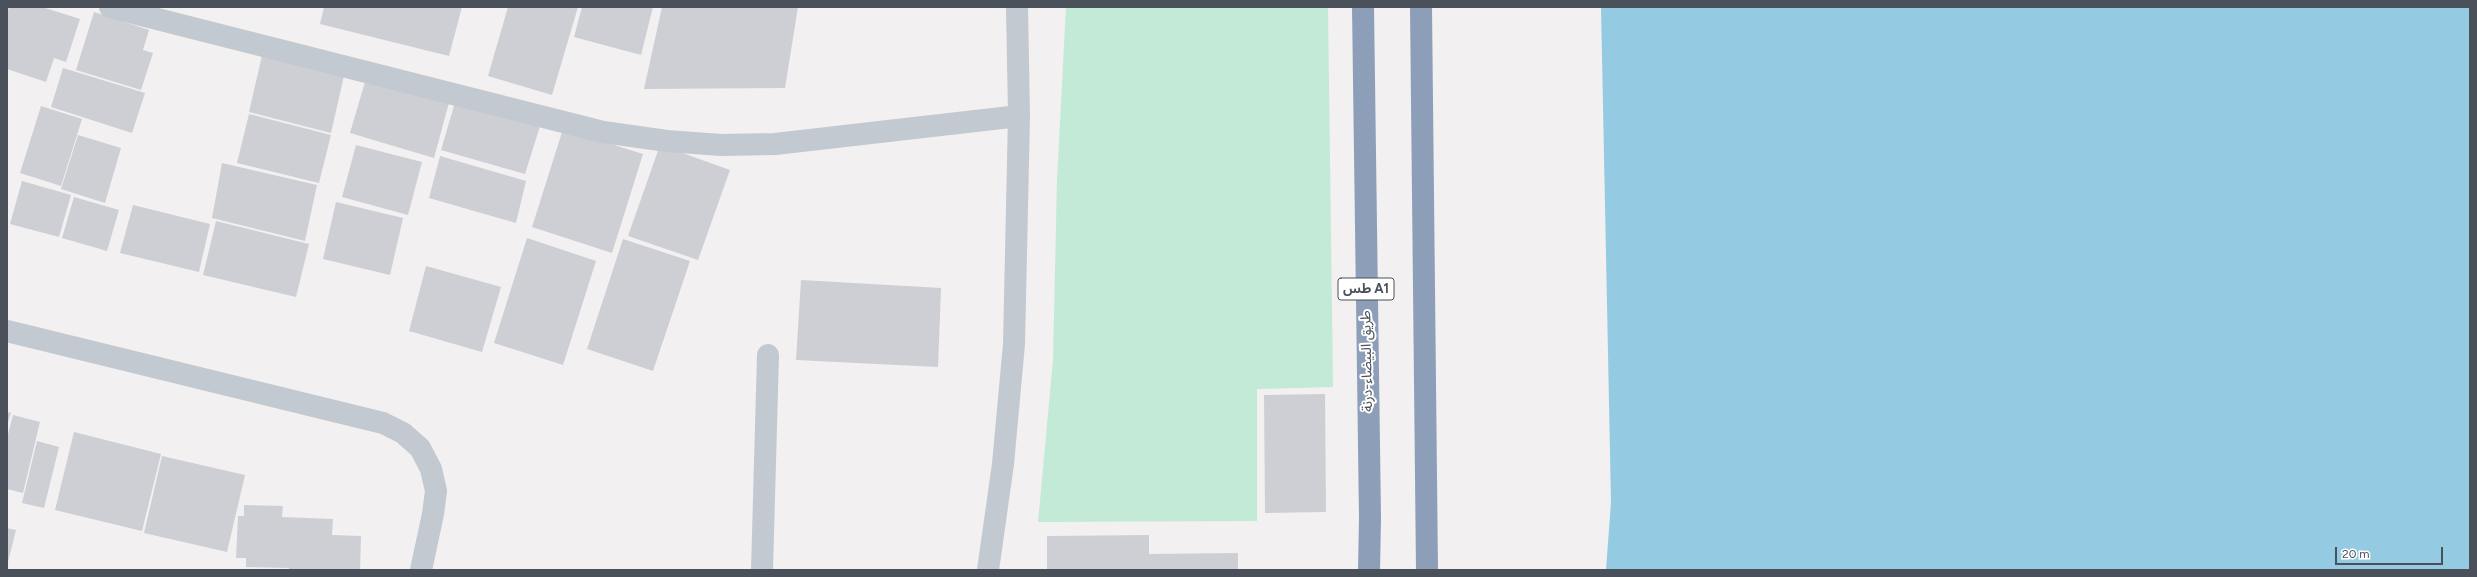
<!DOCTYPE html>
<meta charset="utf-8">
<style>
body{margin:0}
#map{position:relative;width:2477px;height:577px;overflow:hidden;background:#f2f0f0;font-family:Figtree,sans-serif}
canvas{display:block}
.frame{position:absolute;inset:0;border:8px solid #4a515b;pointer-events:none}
.scale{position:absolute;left:2335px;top:547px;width:108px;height:18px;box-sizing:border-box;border:2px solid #4a515b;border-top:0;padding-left:5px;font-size:12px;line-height:14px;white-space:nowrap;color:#4a515b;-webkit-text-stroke:3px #fff;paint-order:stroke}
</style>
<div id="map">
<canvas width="2477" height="577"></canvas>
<div class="frame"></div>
<div class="scale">20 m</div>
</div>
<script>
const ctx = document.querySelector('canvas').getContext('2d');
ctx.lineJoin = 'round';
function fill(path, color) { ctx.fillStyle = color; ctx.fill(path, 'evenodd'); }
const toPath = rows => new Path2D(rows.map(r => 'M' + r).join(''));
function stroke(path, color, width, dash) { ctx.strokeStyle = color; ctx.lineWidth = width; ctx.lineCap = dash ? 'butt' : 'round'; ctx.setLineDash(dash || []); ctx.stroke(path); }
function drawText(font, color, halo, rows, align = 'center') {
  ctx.font = font + ' Figtree,"Noto Sans Arabic",sans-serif'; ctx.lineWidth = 4; ctx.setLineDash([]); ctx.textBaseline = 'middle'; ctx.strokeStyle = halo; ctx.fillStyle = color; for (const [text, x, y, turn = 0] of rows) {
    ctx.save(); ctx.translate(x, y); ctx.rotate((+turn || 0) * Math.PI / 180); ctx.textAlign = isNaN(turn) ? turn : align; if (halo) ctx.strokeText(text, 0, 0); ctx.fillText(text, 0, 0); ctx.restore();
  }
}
fill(toPath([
 [1066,7,1328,7,1333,387,1257,389,1257,521,1038,522,1053,360,1057,180]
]), '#c3ead6');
fill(toPath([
 [1601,7,2470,7,2470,570,1606,570,1611,502]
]), '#95cbe2');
fill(toPath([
 [9,7,42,7,80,19,66,62,54,58,46,82,7,69,7,13],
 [324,7,462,7,449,56,320,24],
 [508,7,578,7,552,95,488,76],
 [582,7,653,7,641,55,574,37],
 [662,7,798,7,785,88,644,89],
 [94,12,149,30,143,50,153,53,141,90,76,70],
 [264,47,346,67,331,133,249,112],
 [63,68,145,93,132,133,51,107],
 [367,75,450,99,434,158,350,133],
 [456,99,541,123,525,174,441,150],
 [41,106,82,119,61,186,20,173],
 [249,114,331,135,319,183,237,163],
 [563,129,643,154,612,253,532,227],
 [78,135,121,148,105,203,61,189],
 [356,145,422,162,408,215,342,197],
 [660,145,730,170,698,260,628,236],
 [440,156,526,181,516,223,429,198],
 [222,163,317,185,305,241,212,218],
 [22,181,71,195,59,237,10,224],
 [74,197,119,210,107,251,62,238],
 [336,202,403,218,390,275,323,259],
 [133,205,210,224,199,272,120,253],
 [216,221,309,244,296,297,203,275],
 [527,238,596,261,563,365,494,343],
 [623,239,690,261,653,371,587,349],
 [426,266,501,287,482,352,409,331],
 [801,280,941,288,938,367,796,360],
 [1325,394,1326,512,1265,513,1264,395],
 [7,412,11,413,7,425],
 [13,415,40,422,23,493,7,489,7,438],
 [74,432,161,454,142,531,55,510],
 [37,441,59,447,44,508,22,503],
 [162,456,245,475,227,552,144,533],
 [244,505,283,506,282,517,333,519,332,535,361,536,360,570,289,570,289,568,246,567,246,558,236,558,238,516,244,516],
 [7,528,16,530,8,562,7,562],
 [1149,535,1149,554,1238,553,1238,570,1047,570,1047,536]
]), '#cecfd4');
stroke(toPath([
 [110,7,603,132,667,141,721,145,775,144,1019,116],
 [7,331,383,423,403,433,420,448,431,469,436,491,433,514,421,570],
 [762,570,768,355],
 [988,570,1003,464,1014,344,1019,116,1017,7]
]), '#c2c9d0', 22);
stroke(toPath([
 [1363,7,1370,518,1369,570],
 [1421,7,1427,570]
]), '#8d9eb9', 22);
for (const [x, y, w] of [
 [1366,289,56]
]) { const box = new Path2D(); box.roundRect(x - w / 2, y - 11, w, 22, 3); ctx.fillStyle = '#fff'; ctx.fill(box); stroke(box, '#4a515b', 1); }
drawText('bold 13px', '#4a515b', null, [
 ["طس A1",1366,289]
]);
drawText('14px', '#4a515b', '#fff', [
 ["طريق البيضاء-درنة",1367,361,-91]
]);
</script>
